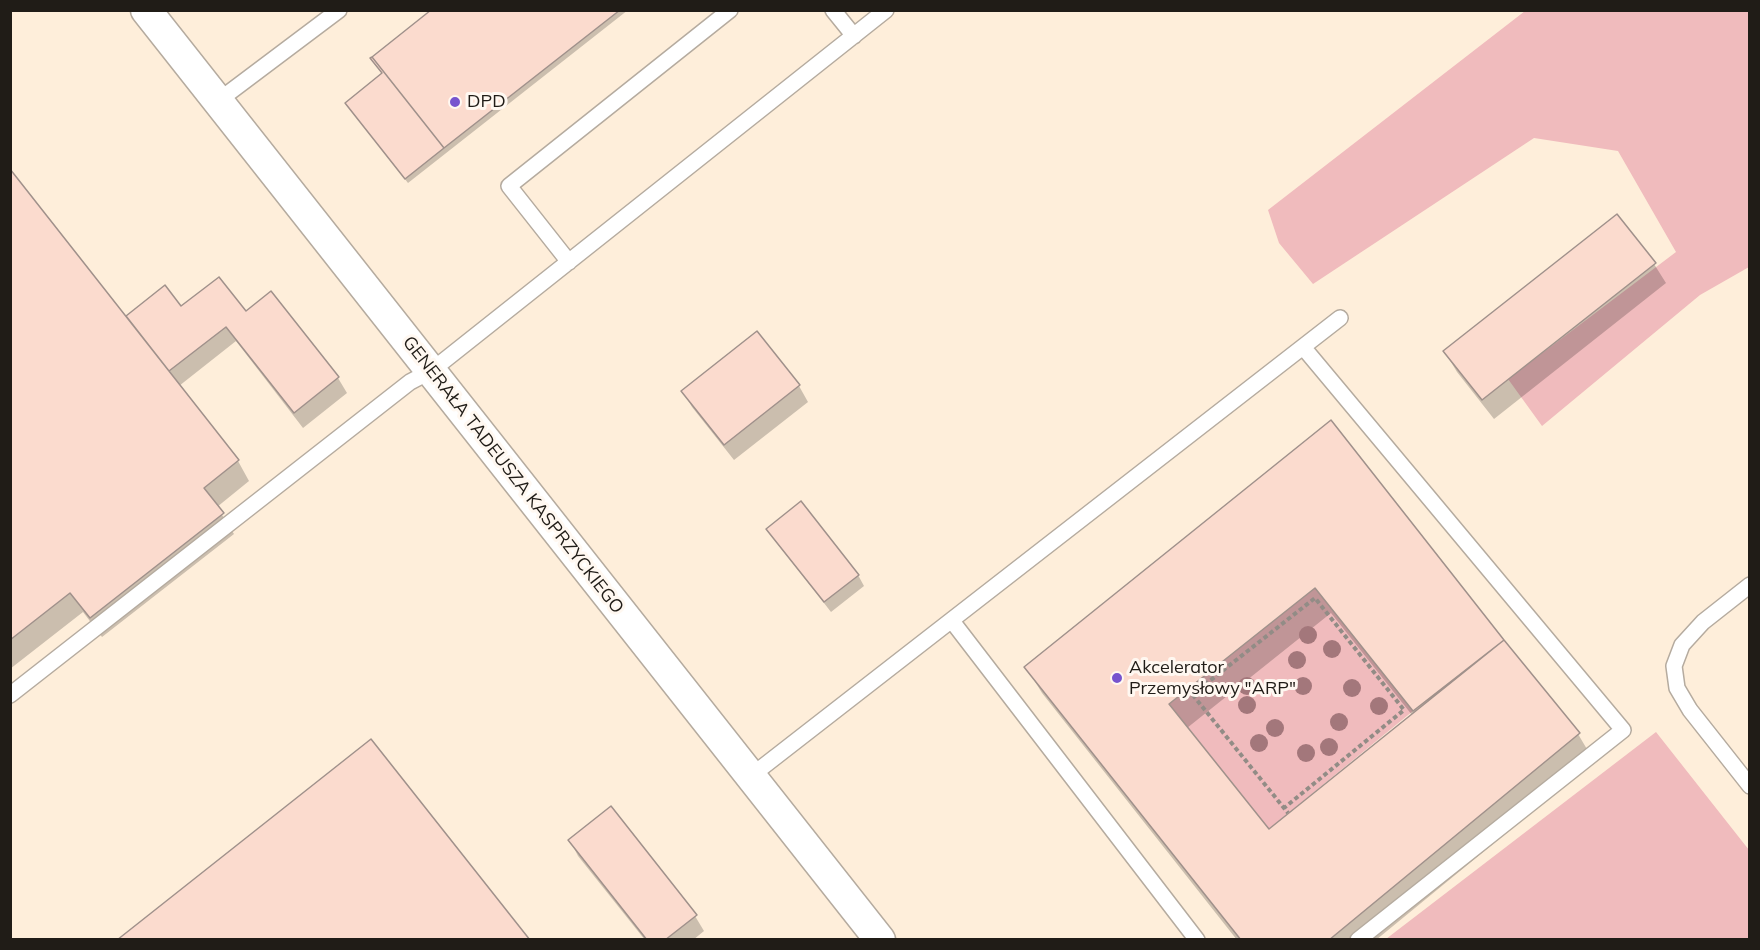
<!DOCTYPE html>
<meta charset="utf-8">
<style>
body{margin:0}
#map{position:relative;width:1760px;height:950px;overflow:hidden;background:#fff8f1;font-family:Mulish,sans-serif}
canvas{display:block}
.frame{position:absolute;inset:0;border:12px solid #201c17;pointer-events:none}
</style>
<div id="map">
<canvas width="1760" height="950"></canvas>
<div class="frame"></div>
</div>
<script>
const ctx = document.querySelector('canvas').getContext('2d');
ctx.lineJoin = 'round';
function fill(path, color) { ctx.fillStyle = color; ctx.fill(path, 'evenodd'); }
const toPath = rows => new Path2D(rows.map(r => 'M' + r).join(''));
function stroke(path, color, width, dash) { ctx.strokeStyle = color; ctx.lineWidth = width; ctx.lineCap = dash ? 'butt' : 'round'; ctx.setLineDash(dash || []); ctx.stroke(path); }
function drawText(font, color, halo, rows, align = 'center') {
  ctx.font = font + ' Mulish,sans-serif'; ctx.lineWidth = 6; ctx.setLineDash([]); ctx.textBaseline = 'middle'; ctx.strokeStyle = halo; ctx.fillStyle = color; for (const [text, x, y, turn = 0] of rows) {
    ctx.save(); ctx.translate(x, y); ctx.rotate((+turn || 0) * Math.PI / 180); ctx.textAlign = isNaN(turn) ? turn : align; if (halo) ctx.strokeText(text, 0, 0); ctx.fillText(text, 0, 0); ctx.restore();
  }
}
fill(toPath([
 [10,11,1749,11,1749,939,11,939]
]), '#feeeda');
fill(toPath([
 [1525,11,1749,11,1749,267,1700,295,1542,426,1508,379,1676,252,1618,151,1534,138,1313,284,1279,243,1268,210],
 [1315,588,1413,711,1269,829,1169,704],
 [1656,732,1749,850,1749,939,1386,939]
]), '#f0bbbd');
fill(toPath([
 [433,10,628,10,408,183,349,108,383,74],
 [10,171,126,318,164,288,181,308,246,313,271,293,338,378,347,393,303,428,236,341,179,386,238,461,249,481,217,507,234,534,102,637,83,612,10,669],
 [1654,264,1666,283,1494,419,1457,372,1445,352],
 [757,333,799,386,808,402,734,460,692,407,683,391],
 [1331,422,1503,641,1578,734,1594,761,1376,940,1237,940,1042,693,1026,667],
 [1331,613,1412,715,1268,831,1187,728],
 [768,529,858,575,864,586,831,612,774,539],
 [570,840,695,916,704,931,693,940,645,940,578,856]
]), '#0003');
const building = toPath([
 [431,10,620,10,444,148,372,57,431,10],
 [372,57,444,148,405,179,345,103,382,73,370,58,372,57],
 [10,169,239,460,204,488,224,513,90,618,70,593,10,640,10,169],
 [1617,214,1656,263,1482,400,1443,351,1617,214],
 [219,277,246,311,271,291,339,377,294,413,226,327,169,371,126,316,165,285,181,306,219,277],
 [757,331,800,385,724,445,681,391,757,331],
 [1331,420,1504,640,1413,711,1315,588,1169,704,1269,829,1504,640,1580,733,1329,940,1241,940,1024,667,1331,420],
 [801,501,859,575,824,602,766,529,801,501],
 [371,739,530,940,117,940,371,739],
 [611,806,697,915,665,940,647,940,568,840,611,806]
]);
fill(building, '#fbdbce');
stroke(building, '#a0918b', 1.5);
const service = toPath([
 [833,10,854,36],
 [218,101,339,10],
 [569,262,509,186,730,10],
 [1303,347,1623,730,1358,940],
 [1750,585,1703,622,1682,645,1674,666,1677,688,1690,710,1750,786],
 [952,621,1197,940],
 [10,695,410,382,431,371,886,10],
 [751,776,1340,318]
]);
const minor = toPath([
 [146,10,880,940]
]);
stroke(service, '#b5ab9f', 18);
stroke(minor, '#b5ab9f', 33);
stroke(toPath([
 [1188,689,1288,813],
 [1193,694,1315,598,1404,710,1284,808]
]), '#928c86', 4, [4.5, 3]);
stroke(service, '#fff', 15);
stroke(minor, '#fff', 30);
ctx.fillStyle = '#a3777b';
for (const [x, y] of [
 [1308,635],
 [1332,649],
 [1297,660],
 [1247,686],
 [1303,686],
 [1352,688],
 [1247,705],
 [1379,706],
 [1339,722],
 [1275,728],
 [1259,743],
 [1329,747],
 [1306,753]
]) { ctx.beginPath(); ctx.arc(x, y, 9, 0, 2 * Math.PI); ctx.fill(); }
for (const [x, y, r, color] of [
 [455,102,6,"#7754ce"],
 [1117,678,6,"#7754ce"]
]) { const dot = new Path2D(); dot.arc(x, y, r, 0, 2 * Math.PI); ctx.fillStyle = color; ctx.fill(dot); stroke(dot, '#fff8f1', 2); }
drawText('18px', '#201c17', '#fff8f1', [
 ["DPD",467,102],
 ["Akcelerator",1129,668],
 ["Przemysłowy \"ARP\"",1129,689]
], 'left');
drawText('18px', '#201c17', '#fff8f1', [
 ["GENERAŁA TADEUSZA KASPRZYCKIEGO",513,475,52]
]);
</script>
